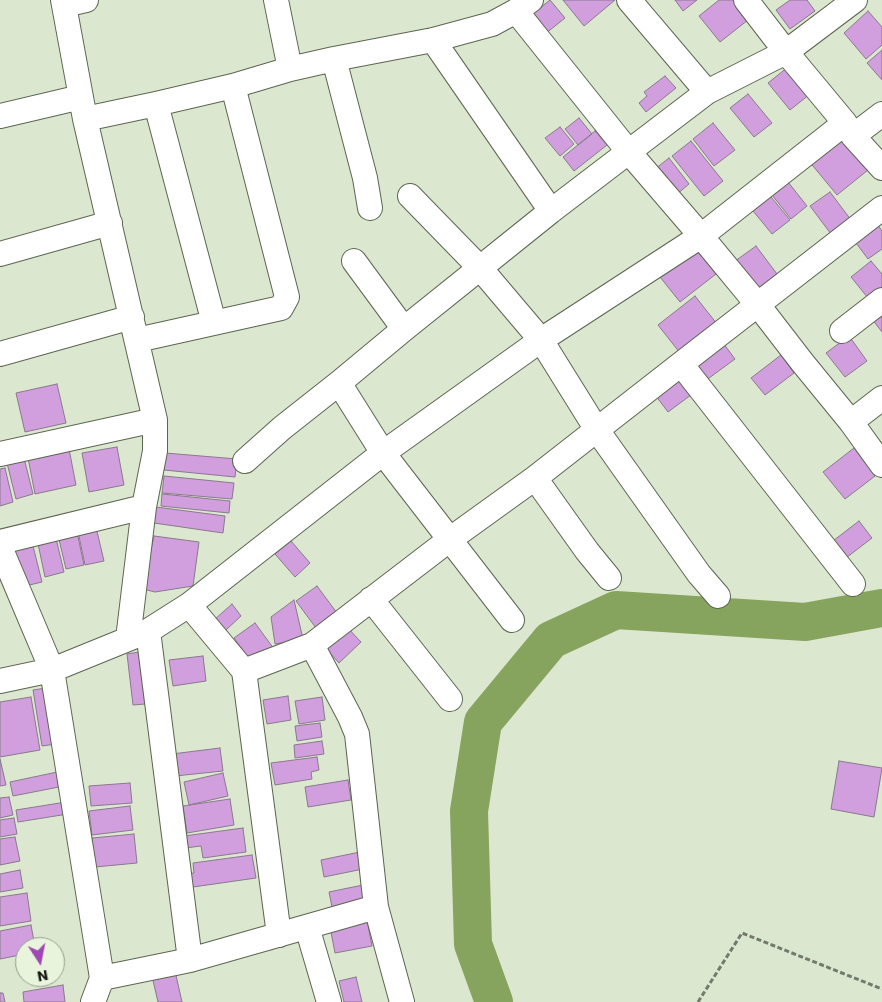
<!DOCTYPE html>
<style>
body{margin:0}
#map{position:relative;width:882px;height:1002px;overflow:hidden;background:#dce7d0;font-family:Poppins,sans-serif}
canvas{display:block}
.north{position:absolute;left:15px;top:937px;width:50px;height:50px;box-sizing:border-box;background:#e9f4dd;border:1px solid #959d8c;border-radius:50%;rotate:169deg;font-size:14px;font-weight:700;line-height:20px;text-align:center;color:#181b13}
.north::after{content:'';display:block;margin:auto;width:18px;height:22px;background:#9f47b4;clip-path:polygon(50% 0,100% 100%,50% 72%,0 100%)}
</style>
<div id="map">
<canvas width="882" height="1002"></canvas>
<div class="north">N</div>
</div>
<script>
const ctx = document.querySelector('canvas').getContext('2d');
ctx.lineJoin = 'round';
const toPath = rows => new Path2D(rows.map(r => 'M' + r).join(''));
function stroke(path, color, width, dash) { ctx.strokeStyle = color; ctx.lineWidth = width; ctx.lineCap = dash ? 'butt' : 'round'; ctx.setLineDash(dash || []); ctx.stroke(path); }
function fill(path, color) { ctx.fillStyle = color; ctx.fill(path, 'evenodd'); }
stroke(toPath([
 [494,1002,473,944,469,811,483,722,551,640,616,610,805,622,882,608]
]), '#86a45d', 38);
const building = toPath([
 [550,0,565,18,540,38,525,20,550,0],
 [563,0,615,0,584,26,563,0],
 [675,0,697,0,683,11,675,0],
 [719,0,733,0,748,20,720,42,699,16,719,0],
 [790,0,807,0,815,11,790,29,776,10,790,0],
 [868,11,882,27,882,45,866,59,844,33,868,11],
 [882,50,882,80,867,63,882,50],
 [788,67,810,94,790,110,768,83,788,67],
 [665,76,676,88,646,112,639,103,647,96,644,92,665,76],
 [748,94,772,123,754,137,730,108,748,94],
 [579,118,592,134,578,145,565,129,579,118],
 [713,123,735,150,714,166,693,139,713,123],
 [560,127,574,144,560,156,545,138,560,127],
 [595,131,607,145,574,171,563,157,595,131],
 [839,135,868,170,837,195,808,160,839,135],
 [691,141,723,181,704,196,672,156,691,141],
 [669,158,689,184,670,200,650,173,669,158],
 [784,177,807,206,791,219,768,190,784,177],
 [767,192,790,220,772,234,749,206,767,192],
 [830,192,851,220,831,234,810,206,830,192],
 [873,218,882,231,882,249,868,259,850,235,873,218],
 [692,244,716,274,680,302,656,272,692,244],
 [756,246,777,274,753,292,731,264,756,246],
 [871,261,882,274,882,287,868,298,851,277,871,261],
 [695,296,717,324,680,353,658,325,695,296],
 [882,312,882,332,872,319,882,312],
 [849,336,867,361,845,377,826,353,849,336],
 [720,339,735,359,705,381,690,361,720,339],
 [781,355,794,373,765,395,751,378,781,355],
 [679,371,695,392,668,412,652,391,679,371],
 [57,384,66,423,25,432,16,393,57,384],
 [117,447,124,485,89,492,82,453,117,447],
 [854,448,875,476,845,499,823,472,854,448],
 [69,449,76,485,35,494,28,458,69,449],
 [165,453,237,459,235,477,164,470,165,453],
 [24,458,33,494,16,499,7,463,24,458],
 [5,468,13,502,0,506,0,469,5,468],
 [164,476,234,483,232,499,162,493,164,476],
 [162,494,230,501,229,513,161,506,162,494],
 [156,507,225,516,223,533,154,523,156,507],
 [859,521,872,538,842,561,829,544,859,521],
 [95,523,104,561,85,565,77,527,95,523],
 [76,527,84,565,66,569,57,531,76,527],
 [55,534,64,572,45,577,37,539,55,534],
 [154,536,199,542,193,586,155,592,147,590,143,586,154,536],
 [31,538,42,582,21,587,11,543,31,538],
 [291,541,310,563,295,577,275,554,291,541],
 [317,586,337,613,316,628,296,601,317,586],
 [294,600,303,639,275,644,271,617,294,600],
 [232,604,241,616,226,630,214,620,232,604],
 [255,623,274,649,253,664,234,638,255,623],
 [345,625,361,642,339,663,323,645,345,625],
 [139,652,145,704,133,705,127,654,139,652],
 [203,656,206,681,173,686,169,660,203,656],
 [46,688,56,744,42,746,33,690,46,688],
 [288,696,291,720,267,724,263,700,288,696],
 [31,697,40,750,0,757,0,702,31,697],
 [322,697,325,720,299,724,295,701,322,697],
 [320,723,322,737,297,741,295,726,320,723],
 [322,741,324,754,295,758,294,745,322,741],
 [220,748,223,771,175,776,172,754,220,748],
 [317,757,319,770,311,772,312,779,275,785,271,763,317,757],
 [0,759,6,785,0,786,0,759],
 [839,761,882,768,874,817,831,809,839,761],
 [62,771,64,786,13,796,10,782,62,771],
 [223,773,228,796,189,805,184,782,223,773],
 [348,780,351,800,308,807,305,787,348,780],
 [130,783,132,803,91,806,89,786,130,783],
 [9,797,13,815,0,818,0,798,9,797],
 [230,799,234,825,187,833,183,806,230,799],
 [66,802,68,814,18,822,16,810,66,802],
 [130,806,133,830,92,835,89,811,130,806],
 [14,818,17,834,0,837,0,820,14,818],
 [243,828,246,852,203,858,201,846,185,848,184,836,243,828],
 [134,834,137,863,95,867,92,838,134,834],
 [15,837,20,861,0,865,0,839,15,837],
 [360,852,363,869,324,877,321,860,360,852],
 [252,855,256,878,186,888,184,874,194,873,193,863,252,855],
 [20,870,23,888,0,892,0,874,20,870],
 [363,885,368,905,333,912,329,892,363,885],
 [27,893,31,921,0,926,0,897,27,893],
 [367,920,372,946,335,953,330,927,367,920],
 [31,925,35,947,25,947,25,954,0,959,0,931,31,925],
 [175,971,182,1002,158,1002,152,976,175,971],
 [356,977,362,1002,344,1002,339,981,356,977],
 [63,985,65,1002,24,1002,23,992,63,985],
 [0,993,3,993,5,1002,0,1002,0,993]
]);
fill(building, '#d19fde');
stroke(building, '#88798c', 1);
const minor = toPath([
 [63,0,85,119,155,420,155,451,144,507,128,639],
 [276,0,290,69],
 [629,0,707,92],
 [746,0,786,52,845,123,853,136,882,168],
 [64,5,86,0],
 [516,11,628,151,701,236,758,305,802,362,851,422,882,465],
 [433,40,551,211],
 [334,59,365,178,370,208],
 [156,104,214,323],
 [0,116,81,97],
 [85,119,156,104,233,86,290,69,334,59,433,40,492,24,516,11,531,0],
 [853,136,882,114],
 [410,196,480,268,541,340,597,430,699,574,718,596],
 [0,254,110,223],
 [354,261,404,329],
 [842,331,882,300],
 [137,340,281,308,287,297,233,86],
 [0,354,132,317],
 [681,364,853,584],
 [339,383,383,453,512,620],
 [851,422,882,398],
 [0,454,155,420],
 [245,461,282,428,339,383,404,329,551,211,707,92,786,52,855,0],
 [535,478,587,551,609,578],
 [0,542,144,507],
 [0,547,52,670,148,631,190,960],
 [371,599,450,699],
 [189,605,244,671,279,935],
 [148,631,189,605,383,453,541,340,701,236,845,123],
 [312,645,350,717,357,734,376,907,402,1002],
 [244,671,312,645,449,540,535,478,681,364,882,208],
 [0,681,52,670,102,978],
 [307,927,329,1002],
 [93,1002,102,978,190,960,376,907]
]);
stroke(minor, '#5c6551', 26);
stroke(toPath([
 [698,1002,742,933,882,989]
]), '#747a6b', 3, [5, 2.5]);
stroke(minor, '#fff', 24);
</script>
